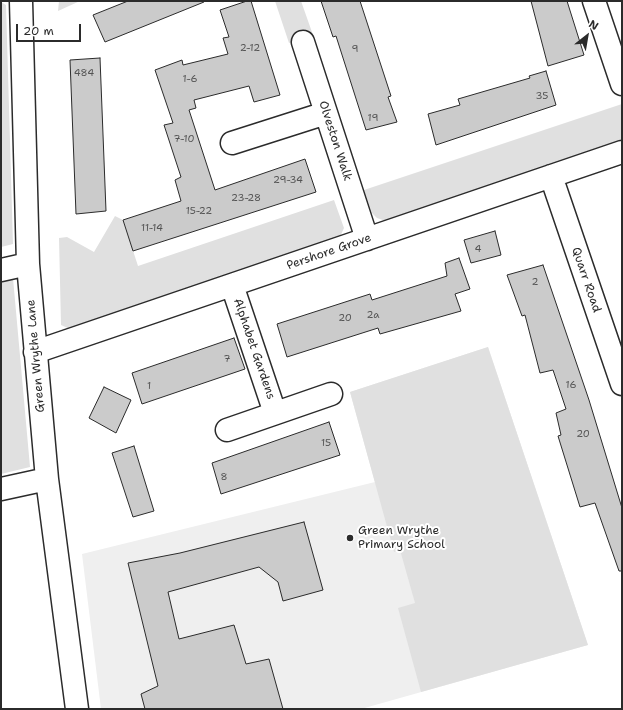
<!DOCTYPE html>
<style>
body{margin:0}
#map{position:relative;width:623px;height:710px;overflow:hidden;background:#fff;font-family:"Shantell Sans",sans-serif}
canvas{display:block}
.frame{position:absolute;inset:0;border:2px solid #2b2b2b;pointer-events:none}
.north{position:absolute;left:567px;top:16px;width:40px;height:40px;-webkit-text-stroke:3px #fff;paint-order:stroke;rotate:31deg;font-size:11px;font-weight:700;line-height:16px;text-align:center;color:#2b2b2b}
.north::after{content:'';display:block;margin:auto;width:14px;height:18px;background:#2b2b2b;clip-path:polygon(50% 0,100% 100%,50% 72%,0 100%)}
.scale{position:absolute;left:16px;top:24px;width:65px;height:18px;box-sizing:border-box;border:2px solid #2b2b2b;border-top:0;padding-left:5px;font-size:12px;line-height:14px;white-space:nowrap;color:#2b2b2b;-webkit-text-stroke:3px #fff;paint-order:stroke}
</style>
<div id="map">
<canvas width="623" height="710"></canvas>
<div class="frame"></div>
<div class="north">N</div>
<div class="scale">20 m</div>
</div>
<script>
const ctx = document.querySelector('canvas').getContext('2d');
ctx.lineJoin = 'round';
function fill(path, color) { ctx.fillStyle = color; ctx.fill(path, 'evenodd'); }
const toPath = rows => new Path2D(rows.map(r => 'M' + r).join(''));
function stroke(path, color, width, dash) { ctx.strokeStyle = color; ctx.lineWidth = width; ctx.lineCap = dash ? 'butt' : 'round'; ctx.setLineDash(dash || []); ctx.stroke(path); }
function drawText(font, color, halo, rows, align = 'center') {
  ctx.font = font + ' "Shantell Sans",sans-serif'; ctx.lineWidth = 4; ctx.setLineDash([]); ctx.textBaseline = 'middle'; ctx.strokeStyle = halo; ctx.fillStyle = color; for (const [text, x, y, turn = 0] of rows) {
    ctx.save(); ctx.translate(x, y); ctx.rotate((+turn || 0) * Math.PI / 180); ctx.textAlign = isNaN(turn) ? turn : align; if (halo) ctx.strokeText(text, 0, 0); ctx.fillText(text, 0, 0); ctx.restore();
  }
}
fill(toPath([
 [488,347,588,645,361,709,101,709,82,554,375,482,350,392]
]), '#efefef');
fill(toPath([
 [59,1,80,1,58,11],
 [275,1,301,1,313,35,289,43],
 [1,2,6,5,13,244,1,247],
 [622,104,622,145,386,221,377,218,372,213,364,190],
 [334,200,344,228,338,241,72,330,61,325,59,238,67,237,94,252,115,216,123,220,138,266],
 [1,275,13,278,30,467,1,474],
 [488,347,588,645,421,692,398,608,415,603,400,550,394,552,350,392]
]), '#e0e0e0');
const building = toPath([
 [128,1,204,1,204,2,105,42,93,15,128,1],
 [247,1,251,1,280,95,254,102,249,86,194,100,196,108,189,110,215,190,305,159,316,192,133,251,123,220,181,201,175,180,181,177,164,125,173,123,155,70,182,60,183,65,228,54,223,38,229,37,220,10,247,1],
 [321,1,360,1,391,96,388,97,397,122,366,130,336,36,333,37,321,1],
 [531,1,567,1,584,55,548,66,531,1],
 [100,58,106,211,76,214,70,60,100,58],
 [546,71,556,105,436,145,428,114,460,105,458,99,530,78,529,76,546,71],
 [495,231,501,255,471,263,464,240,495,231],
 [459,258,470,289,455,294,461,311,380,334,378,328,287,357,277,324,370,294,372,300,447,276,445,263,459,258],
 [543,265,589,400,622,508,622,571,619,571,595,503,580,507,558,436,561,435,556,413,566,409,553,370,540,373,525,315,522,316,507,275,543,265],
 [234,338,245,369,142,404,132,373,234,338],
 [104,387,131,400,116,433,89,418,104,387],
 [329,422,340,455,221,494,212,463,329,422],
 [134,446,154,511,133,517,112,453,134,446],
 [304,522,323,590,283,601,278,582,259,567,168,592,179,639,234,625,246,664,269,659,283,709,145,709,141,694,158,686,128,563,180,553,304,522]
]);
fill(building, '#cbcbcb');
stroke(building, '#2b2b2b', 1);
const minor = toPath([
 [21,1,28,264,47,479,77,709],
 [594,1,622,84],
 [303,42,367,239],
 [232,143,326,113],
 [551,176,622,384],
 [1,270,28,264],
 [232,285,275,413],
 [35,352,622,152],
 [227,430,331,394],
 [1,489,47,479]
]);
stroke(minor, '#2b2b2b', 25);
stroke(minor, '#fff', 22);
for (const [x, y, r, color] of [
 [350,538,4,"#2b2b2b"]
]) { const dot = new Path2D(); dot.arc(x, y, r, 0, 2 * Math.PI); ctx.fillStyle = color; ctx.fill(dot); stroke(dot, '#fff', 1.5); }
drawText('10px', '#535353', null, [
 ["2-12",250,48],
 ["9",355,49],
 ["484",84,73],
 ["1-6",190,79],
 ["35",542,96],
 ["19",373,118],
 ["7-10",184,139],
 ["29-34",288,180],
 ["23-28",246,198],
 ["15-22",199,211],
 ["11-14",152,228],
 ["4",478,249],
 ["2",535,282],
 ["2a",373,315],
 ["20",345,318],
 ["7",227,359],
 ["16",571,385],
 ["1",149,386],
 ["20",583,434],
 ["15",326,443],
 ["8",224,477]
]);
drawText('12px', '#2b2b2b', '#fff', [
 ["Olveston Walk",335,141,72],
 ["Pershore Grove",329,252,-19],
 ["Quarr Road",586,280,71],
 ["Alphabet Gardens",254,349,71],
 ["Green Wrythe Lane",36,356,-95]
]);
drawText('12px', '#2b2b2b', '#fff', [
 ["Green Wrythe",358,531],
 ["Primary School",358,545]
], 'left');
</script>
